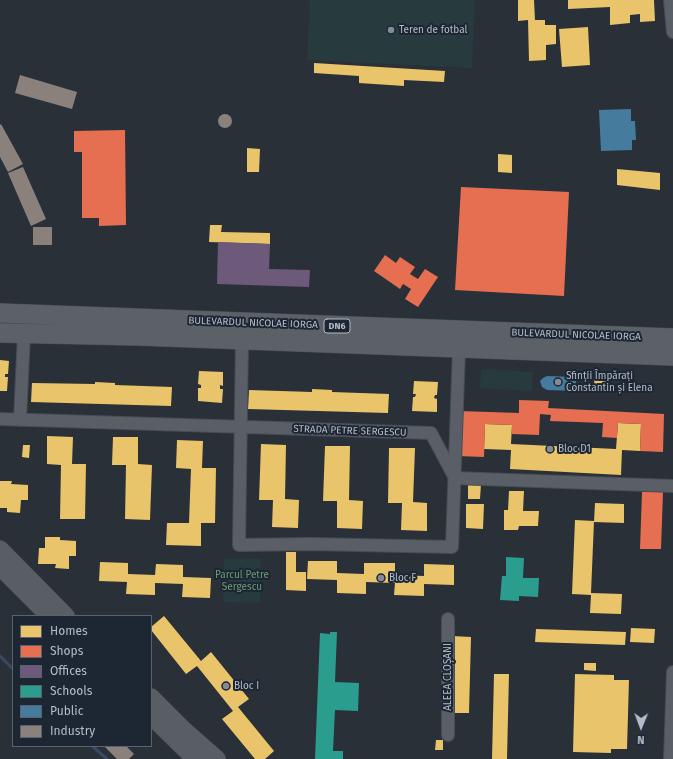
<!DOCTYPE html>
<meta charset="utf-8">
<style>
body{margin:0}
#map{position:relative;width:673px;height:759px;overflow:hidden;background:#2a3038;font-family:"Fira Sans",sans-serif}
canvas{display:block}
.legend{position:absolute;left:12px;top:615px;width:140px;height:132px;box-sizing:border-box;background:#1d2633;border:1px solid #59626f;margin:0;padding:5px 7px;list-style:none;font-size:12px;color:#b4bcc9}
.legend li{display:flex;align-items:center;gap:8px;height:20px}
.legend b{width:20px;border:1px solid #59626f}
.north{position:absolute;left:621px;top:707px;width:40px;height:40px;-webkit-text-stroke:3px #1d2633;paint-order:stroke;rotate:181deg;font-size:11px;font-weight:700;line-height:16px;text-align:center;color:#b4bcc9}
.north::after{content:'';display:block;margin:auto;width:14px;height:18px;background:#b4bcc9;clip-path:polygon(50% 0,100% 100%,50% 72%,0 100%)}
</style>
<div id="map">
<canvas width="673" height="759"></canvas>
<ul class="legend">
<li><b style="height:11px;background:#e9c46a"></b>Homes</li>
<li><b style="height:11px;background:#e76f51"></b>Shops</li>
<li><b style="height:11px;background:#6d597a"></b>Offices</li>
<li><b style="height:11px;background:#2a9d8f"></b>Schools</li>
<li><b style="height:11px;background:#457b9d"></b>Public</li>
<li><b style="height:11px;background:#8a817c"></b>Industry</li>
</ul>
<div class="north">N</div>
</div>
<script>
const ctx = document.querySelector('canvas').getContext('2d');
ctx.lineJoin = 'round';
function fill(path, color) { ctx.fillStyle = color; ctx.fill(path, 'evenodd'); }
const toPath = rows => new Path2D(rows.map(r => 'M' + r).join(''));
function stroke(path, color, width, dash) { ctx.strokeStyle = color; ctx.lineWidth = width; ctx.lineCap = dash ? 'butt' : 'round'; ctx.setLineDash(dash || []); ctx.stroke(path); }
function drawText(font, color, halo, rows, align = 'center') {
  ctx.font = font + ' "Fira Sans",sans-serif'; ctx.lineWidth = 4; ctx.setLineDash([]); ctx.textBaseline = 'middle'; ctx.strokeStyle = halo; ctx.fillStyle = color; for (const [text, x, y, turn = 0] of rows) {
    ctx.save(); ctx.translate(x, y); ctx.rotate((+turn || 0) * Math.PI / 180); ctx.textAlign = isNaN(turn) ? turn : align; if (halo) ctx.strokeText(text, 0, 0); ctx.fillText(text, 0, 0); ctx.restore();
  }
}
fill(toPath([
 [310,0,475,0,472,68,307,60],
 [481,369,533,372,532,391,480,388],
 [224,558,261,559,260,603,223,602]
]), '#273a3e');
fill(toPath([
 [518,0,534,0,535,20,545,20,545,25,556,25,556,44,546,45,546,60,529,61,528,20,518,21],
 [568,0,654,0,655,21,640,22,640,14,630,15,630,23,610,25,610,7,568,9],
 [588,27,590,65,562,67,559,29],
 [314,63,445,71,444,82,404,80,404,86,359,83,359,76,314,73],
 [247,148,260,149,259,172,247,172],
 [498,154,512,155,512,173,498,172],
 [617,169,660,173,660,190,617,185],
 [210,225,222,225,221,232,270,233,270,244,209,242],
 [0,360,9,361,8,374,5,374,5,377,8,377,7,391,0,391],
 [199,371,223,372,223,386,220,385,220,389,223,389,222,403,198,401,198,388,201,388,201,385,198,384],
 [595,374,610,375,609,386,594,385],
 [414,381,438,382,437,395,435,395,434,398,437,399,437,412,412,411,413,397,415,397,416,394,413,394],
 [95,382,115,383,115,385,172,387,171,406,31,402,32,383,95,384],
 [312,389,332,390,332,392,389,394,388,413,248,409,249,390,312,392],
 [618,423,641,424,640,451,622,450,621,475,510,469,511,450,484,449,485,424,512,425,511,444,616,449],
 [47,436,73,437,72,464,86,464,85,519,60,519,61,465,47,464],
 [113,437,138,437,138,464,152,465,150,520,125,519,126,465,112,465],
 [177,440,203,441,202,468,216,468,215,523,201,523,201,546,166,545,167,523,189,523,191,469,176,468],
 [261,444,286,445,285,499,299,500,298,528,272,527,273,500,259,500],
 [23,445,30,445,29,458,22,457],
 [325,446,350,446,349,500,363,501,362,529,337,528,337,501,323,501],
 [389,448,415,448,413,502,427,503,427,531,401,530,402,503,388,503],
 [0,481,12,481,11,484,28,485,28,500,21,500,20,513,7,512,7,508,0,508],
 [468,484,481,484,480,499,468,499],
 [509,491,524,491,523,511,539,511,538,526,519,526,518,530,504,530,504,510,508,510],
 [595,503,624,504,624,523,594,522],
 [466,504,484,504,483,529,466,528],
 [575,520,594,521,591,593,622,594,621,614,590,613,591,595,572,594],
 [45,537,60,537,60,540,76,541,76,556,69,556,69,569,55,568,56,564,38,564,39,548,45,548],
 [286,552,296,552,296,572,306,572,306,591,286,590],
 [308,561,337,561,337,573,364,574,364,563,395,563,395,575,424,576,424,564,454,565,454,585,424,584,424,596,394,595,395,583,366,582,366,594,337,593,337,580,307,579],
 [100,562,128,563,128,574,155,575,156,564,183,565,183,577,211,578,210,598,182,597,183,584,155,583,155,595,126,594,127,582,99,581],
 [164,616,201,661,211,652,249,699,238,707,274,751,265,759,255,759,222,719,233,711,197,666,186,674,151,630,151,627],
 [631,628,655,629,654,643,630,642],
 [536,629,626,632,625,645,535,642],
 [452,636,471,637,469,713,451,713],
 [584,663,596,663,596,671,584,670],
 [494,674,509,674,507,759,492,759],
 [575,674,614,675,614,680,629,680,627,749,611,749,611,753,573,752],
 [436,740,443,740,443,750,435,750]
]), '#e9c46a');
fill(toPath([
 [125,130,126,225,99,226,99,218,82,218,82,152,74,152,74,131],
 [461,187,569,192,564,296,455,290],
 [385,255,396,263,400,257,415,267,410,274,418,279,425,269,438,277,418,307,405,299,411,289,403,284,400,289,374,271],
 [519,400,549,401,548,408,664,414,663,452,640,451,641,424,618,423,617,438,602,437,603,423,550,421,551,415,540,414,539,435,512,434,512,425,485,424,484,457,457,456,459,411,519,413],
 [642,492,663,492,661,549,640,549]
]), '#e76f51');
fill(toPath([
 [218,242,270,244,269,269,310,270,309,287,217,284]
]), '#6d597a');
fill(toPath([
 [506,557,524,558,523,578,539,578,538,597,519,596,519,601,500,600,502,576,506,576],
 [330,632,337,632,335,682,359,683,358,711,335,710,333,751,343,751,343,759,315,759,320,633,330,634]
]), '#2a9d8f');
fill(toPath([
 [631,109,631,121,635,121,636,140,632,140,632,150,601,151,599,110],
 [547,376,576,377,576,391,547,390,542,387,540,381,543,378]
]), '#457b9d');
fill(toPath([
 [20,75,77,92,72,109,15,93],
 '218 121a7 7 0 1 1 14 0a7 7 0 1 1-14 0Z',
 [1,124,23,164,8,172,0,157,0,125],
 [23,167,46,219,31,226,8,173],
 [33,227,52,227,52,245,33,245],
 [104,746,126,746,134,754,129,759,117,759]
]), '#8a817c');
stroke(toPath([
 [0,656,13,669],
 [92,746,107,759]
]), '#384963', 3);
const street = toPath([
 [670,0,673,32],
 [242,340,239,545,311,544,452,547,459,348],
 [0,419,431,433,455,478,673,486],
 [20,420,24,333],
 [448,619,448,735],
 [670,759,673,672]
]);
const secondary = toPath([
 [0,549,66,616],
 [0,567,45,612],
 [151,697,184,730,217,759],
 [151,716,195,759]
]);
const primary = toPath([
 [0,313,673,338],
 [0,333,139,336,673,356]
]);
stroke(street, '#484c53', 14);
stroke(secondary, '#484c53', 18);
stroke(primary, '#484c55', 20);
stroke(street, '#5a5e66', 12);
stroke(secondary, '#595d64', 17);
stroke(primary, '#5c6168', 19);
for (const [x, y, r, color] of [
 [391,30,4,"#848b96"],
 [558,382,4,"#848b96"],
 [550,449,4,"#848b96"],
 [381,578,4,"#848b96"],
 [226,686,4,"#848b96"]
]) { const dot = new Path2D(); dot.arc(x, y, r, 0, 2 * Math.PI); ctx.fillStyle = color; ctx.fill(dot); stroke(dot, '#1d2633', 1.5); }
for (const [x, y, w] of [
 [337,326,26]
]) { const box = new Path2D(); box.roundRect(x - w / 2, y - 7, w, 14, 3); ctx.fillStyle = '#1d2633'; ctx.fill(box); stroke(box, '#b4bcc9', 1); }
drawText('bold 9px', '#b4bcc9', null, [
 ["DN6",337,326]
]);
drawText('10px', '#b4bcc9', '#1d2633', [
 ["Teren de fotbal",399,30],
 ["Sfinții Împărați",566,376],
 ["Constantin și Elena",566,388],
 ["Bloc D1",558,449],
 ["Bloc F",389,578],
 ["Bloc I",234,686]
], 'left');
drawText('10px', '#b4bcc9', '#1d2633', [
 ["BULEVARDUL NICOLAE IORGA",253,323,2],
 ["BULEVARDUL NICOLAE IORGA",576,335,2],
 ["STRADA PETRE SERGESCU",350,431,2],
 ["ALEEA CLOȘANI",448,677,-90]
]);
drawText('10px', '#6b9a76', '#1d2633', [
 ["Parcul Petre",242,575],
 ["Sergescu",242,587]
]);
</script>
